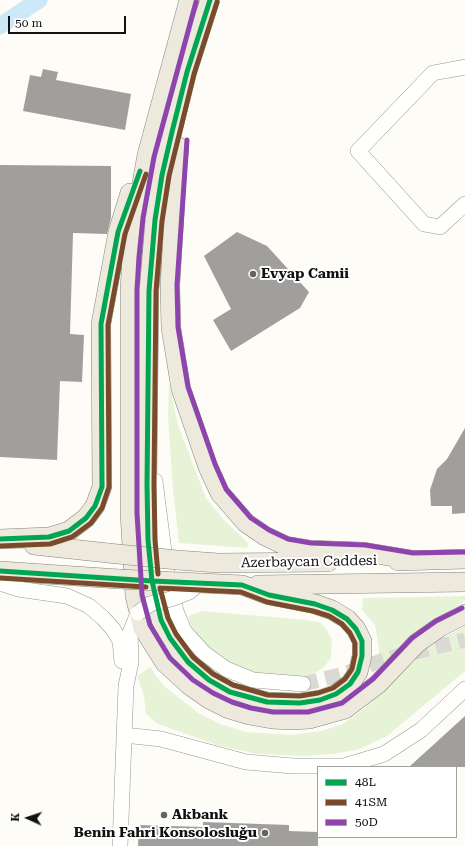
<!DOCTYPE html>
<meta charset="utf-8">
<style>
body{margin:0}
#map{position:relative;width:465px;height:846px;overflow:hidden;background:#fdfcf7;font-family:"Roboto Serif",serif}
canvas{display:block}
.legend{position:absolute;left:317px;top:766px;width:140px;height:72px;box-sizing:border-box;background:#fff;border:1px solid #a0a0a0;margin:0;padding:5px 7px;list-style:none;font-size:12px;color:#111}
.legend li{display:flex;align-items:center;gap:8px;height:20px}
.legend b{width:20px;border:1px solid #a0a0a0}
.north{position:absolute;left:8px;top:798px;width:40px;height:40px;-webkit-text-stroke:3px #fff;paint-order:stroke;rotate:273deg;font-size:11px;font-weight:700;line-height:16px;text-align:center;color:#111}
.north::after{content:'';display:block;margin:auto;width:14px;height:18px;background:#111;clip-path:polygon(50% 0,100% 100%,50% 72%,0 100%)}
.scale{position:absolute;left:8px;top:16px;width:118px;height:18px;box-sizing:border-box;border:2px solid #111;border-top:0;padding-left:5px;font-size:12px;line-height:14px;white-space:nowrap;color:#111;-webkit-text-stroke:3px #fff;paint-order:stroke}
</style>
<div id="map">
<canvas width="465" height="846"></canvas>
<ul class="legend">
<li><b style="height:5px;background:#00a651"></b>48L</li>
<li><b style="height:5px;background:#7a4b2a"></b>41SM</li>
<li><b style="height:5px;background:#8e44ad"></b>50D</li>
</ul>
<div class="north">K</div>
<div class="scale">50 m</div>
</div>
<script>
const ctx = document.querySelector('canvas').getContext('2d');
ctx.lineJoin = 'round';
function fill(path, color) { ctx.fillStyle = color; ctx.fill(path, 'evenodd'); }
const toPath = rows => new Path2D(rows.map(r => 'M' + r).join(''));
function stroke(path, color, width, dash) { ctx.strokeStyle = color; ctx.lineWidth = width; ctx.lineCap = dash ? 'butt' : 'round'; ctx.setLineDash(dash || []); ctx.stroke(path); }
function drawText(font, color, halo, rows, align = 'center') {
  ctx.font = font + ' "Roboto Serif",serif'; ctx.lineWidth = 4; ctx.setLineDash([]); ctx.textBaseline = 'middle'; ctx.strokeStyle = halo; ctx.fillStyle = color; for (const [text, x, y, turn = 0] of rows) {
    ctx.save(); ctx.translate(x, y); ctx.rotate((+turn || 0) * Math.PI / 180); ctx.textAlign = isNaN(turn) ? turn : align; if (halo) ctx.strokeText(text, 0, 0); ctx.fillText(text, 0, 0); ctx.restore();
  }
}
fill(toPath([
 [169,383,178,425,206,498,224,520,248,543,247,548,179,543,173,490,168,416],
 [465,596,465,601,426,625,407,639,378,669,379,648,375,625,362,610,363,598],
 [202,611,307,620,321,623,327,630,332,641,331,658,324,667,313,674,298,679,247,675,205,645,190,624,188,616],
 [465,626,465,671,387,736,360,749,333,754,305,756,257,754,217,745,158,724,146,714,144,696,137,676,150,667,163,685,198,713,220,724,246,732,292,735,320,731,341,725,364,709,431,645]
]), '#e7f3d7');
stroke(toPath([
 [0,26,39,0]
]), '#cde8f7', 17);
fill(toPath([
 [43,69,58,72,56,80,131,94,125,130,23,111,30,75,41,77],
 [0,165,111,166,111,218,107,234,73,233,70,334,84,335,82,382,60,381,57,460,0,457],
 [237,232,267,246,309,292,300,308,231,351,213,320,231,309,204,256],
 [465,428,465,513,452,514,452,506,431,506,430,490,437,469,447,459],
 [465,716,465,767,409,767],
 [203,822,289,825,289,831,318,832,318,846,138,846,139,825,203,827]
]), '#a19f9c');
stroke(toPath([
 [303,684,340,675,394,657,465,640]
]), '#dad9d4', 15, [15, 8]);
const minor = toPath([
 [465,67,433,73,358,151,424,224,440,227,465,204],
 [155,481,167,575,176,611,184,631,204,653,226,669,253,680,303,684],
 [0,583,18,589,67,596,89,606,103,618,113,629,120,641,122,661],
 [124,735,161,739,246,762,293,766,344,766,384,754,421,730,465,689],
 [120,846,126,686,131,662,130,633,138,613]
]);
const major = toPath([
 [189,0,147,155,136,217,132,256,130,290,130,513,135,596,143,628,165,663,189,685,209,699,229,709,249,715,272,719,291,720,309,719,345,709,378,684,417,643,440,627,465,614],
 [179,147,177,167,170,285,171,328,181,389,208,467,220,493,246,523,265,536,286,546,310,550,364,552,412,560],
 [0,539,49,537,69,531,86,518,95,506,102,487,101,324,118,232,130,193],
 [34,545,108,553],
 [177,560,218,563,328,562],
 [398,561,465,559],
 [0,571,119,579],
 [200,583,242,585,269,595,315,604,332,610,347,619,356,629,362,641,362,656,358,672,350,684,336,694,320,700,300,703,267,702,230,692,209,680,188,662,170,638,161,620,153,590,148,540,147,485,149,291,155,220,162,175,172,132,187,72,210,0],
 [258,585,465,582]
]);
stroke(minor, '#979795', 16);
stroke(major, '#858482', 20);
stroke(minor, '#fffffe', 15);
stroke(major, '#ede9dc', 19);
const minorBridge = toPath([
 [138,613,150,604,171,599,189,592,200,583]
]);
const majorBridge = toPath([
 [108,553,177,560],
 [119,579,200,583]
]);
stroke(minorBridge, '#979795', 16, []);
stroke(majorBridge, '#858482', 20, []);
stroke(minorBridge, '#fffffe', 15);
stroke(majorBridge, '#ede9dc', 19);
stroke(toPath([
 [0,539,49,537,69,531,86,518,95,506,102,487,101,324,118,232,140,171],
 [0,571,152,581],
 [152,581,242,585,269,595,315,604,332,610,347,619,356,629,362,641,362,656,358,672,350,684,336,694,320,700,300,703,267,702,230,692,209,680,188,662,170,638,161,620,152,581],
 [152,581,148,540,147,485,149,291,155,220,162,175,172,132,187,72,210,0]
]), '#00a651', 5);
stroke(toPath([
 [0,546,50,544,72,537,91,523,102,508,109,487,108,325,125,234,146,174],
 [158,574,155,540,154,485,156,291,162,221,169,176,194,74,217,2],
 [0,578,146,587],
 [160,588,241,592,267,602,313,611,329,616,342,624,350,633,355,643,355,655,352,669,345,679,333,688,318,693,300,696,268,695,233,685,213,674,193,657,176,634,168,618,160,588]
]), '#7a4b2a', 5);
stroke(toPath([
 [196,2,154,157,143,218,139,257,137,290,137,513,142,595,150,625,170,658,193,680,213,693,232,702,251,708,273,712,308,712,342,703,373,679,412,638,436,621,462,608],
 [187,140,177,285,178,327,188,387,215,464,226,489,251,518,269,530,288,539,311,543,365,545,413,553,465,552]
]), '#8e44ad', 5);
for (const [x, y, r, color] of [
 [253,274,4,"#646362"],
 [164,815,4,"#646362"],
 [265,833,4,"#646362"]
]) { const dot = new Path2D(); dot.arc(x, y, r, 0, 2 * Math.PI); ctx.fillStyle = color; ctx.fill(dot); stroke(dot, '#fff', 1.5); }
drawText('bold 14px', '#111', '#fff', [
 ["Evyap Camii",261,274],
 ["Akbank",172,815],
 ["Benin Fahri Konsolosluğu",257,833,"right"]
], 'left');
drawText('14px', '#111', '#fff', [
 ["Azerbaycan Caddesi",309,562,-1]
]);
</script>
